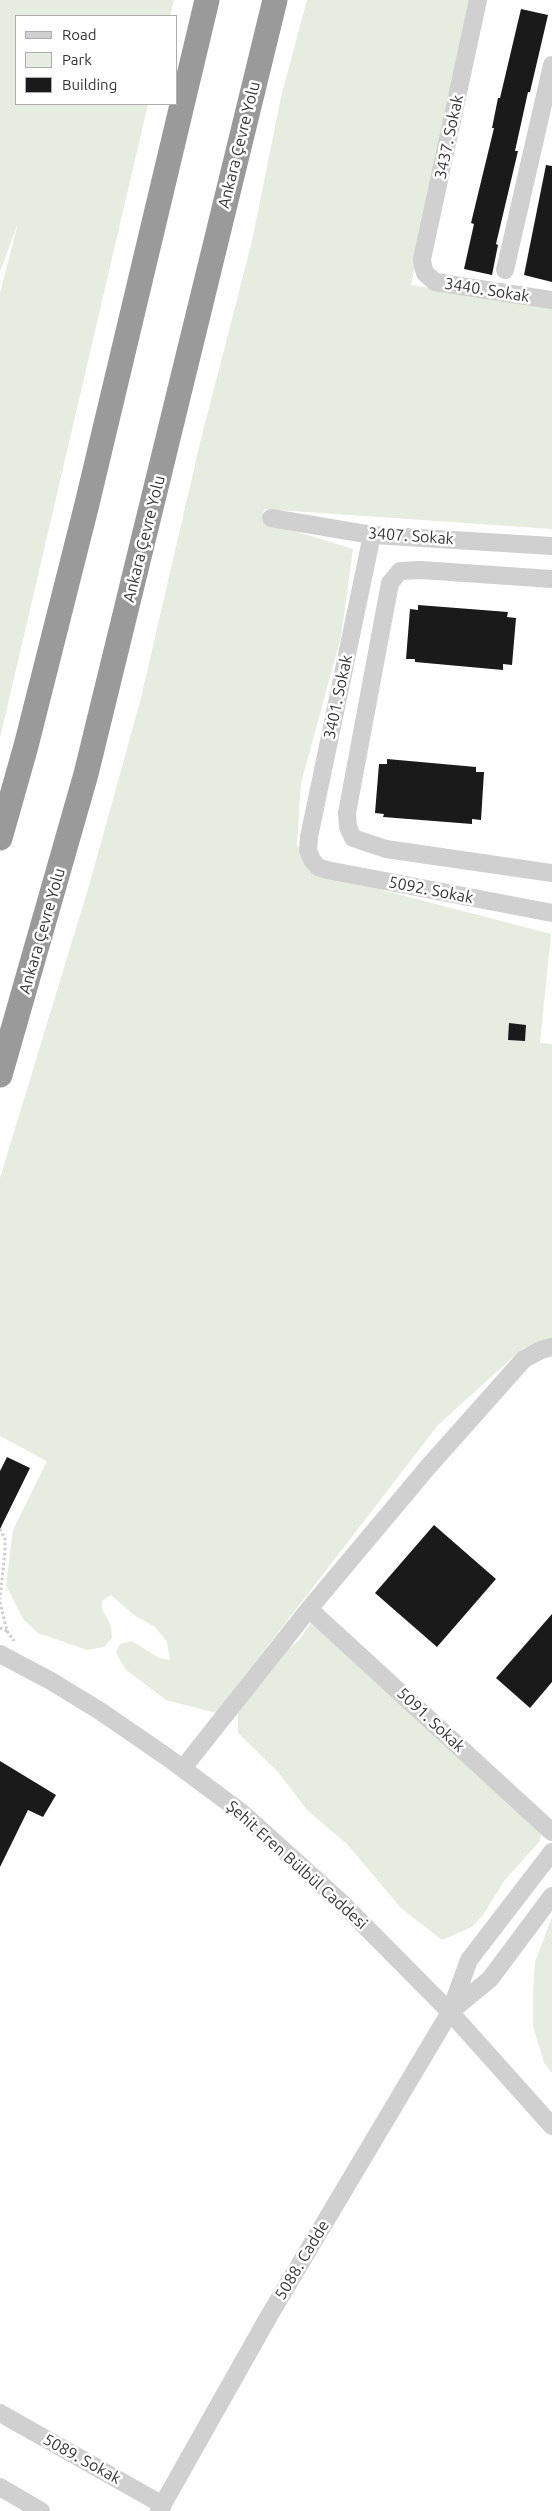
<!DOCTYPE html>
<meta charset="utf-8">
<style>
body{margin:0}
#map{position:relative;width:552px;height:2511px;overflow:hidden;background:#fff;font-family:Ubuntu,sans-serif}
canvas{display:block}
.legend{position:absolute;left:15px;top:15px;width:162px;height:90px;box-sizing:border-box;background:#fff;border:1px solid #adadad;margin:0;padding:6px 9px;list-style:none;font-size:15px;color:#333}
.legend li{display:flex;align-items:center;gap:10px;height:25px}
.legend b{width:25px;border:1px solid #adadad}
</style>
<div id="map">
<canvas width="552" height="2511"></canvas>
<ul class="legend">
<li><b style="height:6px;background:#d0d0d0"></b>Road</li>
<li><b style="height:14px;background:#e6ecdf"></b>Park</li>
<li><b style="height:14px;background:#1a1a1a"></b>Building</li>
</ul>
</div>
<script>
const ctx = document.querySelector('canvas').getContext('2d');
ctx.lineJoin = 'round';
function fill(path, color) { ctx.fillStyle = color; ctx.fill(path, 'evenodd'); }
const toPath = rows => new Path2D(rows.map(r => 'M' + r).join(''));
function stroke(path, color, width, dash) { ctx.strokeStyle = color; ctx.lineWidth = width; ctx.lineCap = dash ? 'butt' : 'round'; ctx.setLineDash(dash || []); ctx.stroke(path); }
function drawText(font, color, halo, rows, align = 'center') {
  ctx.font = font + ' Ubuntu,sans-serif'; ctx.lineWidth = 5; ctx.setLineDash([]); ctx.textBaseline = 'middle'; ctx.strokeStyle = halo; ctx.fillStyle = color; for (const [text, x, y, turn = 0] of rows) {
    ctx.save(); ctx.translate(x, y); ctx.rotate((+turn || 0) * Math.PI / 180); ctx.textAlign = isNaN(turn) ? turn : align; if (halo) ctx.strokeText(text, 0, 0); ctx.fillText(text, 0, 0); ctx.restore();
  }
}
fill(toPath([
 [0,0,174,0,170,16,16,16,16,104,148,104,0,738,0,293,18,223,0,272],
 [307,0,470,0,411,285,552,307,552,529,264,509,262,521,353,549,341,637,301,783,297,844,309,871,551,934,540,1043,552,1044,552,1340,523,1348,438,1425,216,1713,166,1700,125,1669,116,1652,120,1644,132,1641,159,1658,170,1660,167,1642,155,1627,134,1615,111,1595,102,1601,102,1609,111,1626,112,1638,104,1647,87,1650,38,1633,23,1619,6,1585,13,1530,47,1461,0,1436,0,1178,91,879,141,698,200,443,252,241,281,97],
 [311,1623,541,1833,540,1841,504,1881,483,1915,472,1927,442,1940,401,1908,347,1844,307,1810,278,1772,238,1733,238,1711,267,1668,298,1641],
 [552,1917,552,2073,544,2063,533,2026,533,1991,535,1962]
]), '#e6ecdf');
fill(toPath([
 [521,9,548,15,530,92,528,92,515,151,518,151,496,244,498,245,492,275,464,269,474,224,471,223,494,128,492,128,498,98,500,98],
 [546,165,552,166,552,282,524,275],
 [418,605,508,612,507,617,516,618,512,665,503,664,503,670,415,662,415,659,406,659,410,609,418,610],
 [387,759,476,767,476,772,484,772,481,820,472,819,472,824,383,817,384,814,375,813,379,764,387,764],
 [509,1023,526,1025,525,1041,508,1040],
 [7,1457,30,1468,0,1529,0,1471],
 [434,1525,496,1579,437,1647,375,1593],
 [552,1614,552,1682,530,1708,496,1678],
 [0,1761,56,1795,43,1817,28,1810,0,1867]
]), '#1a1a1a');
stroke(toPath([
 [0,1529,5,1539,5,1550,0,1599],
 [0,1602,7,1631,14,1641],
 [0,1628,7,1631]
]), '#cdcdcd', 3, [2.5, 2.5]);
stroke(toPath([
 [478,0,422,259,423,266,425,273,435,282,552,300],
 [505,270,552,65],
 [271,518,372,535,552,546],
 [372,535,309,837,308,850,312,860,318,867,327,870,552,913],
 [552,579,421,570,400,571,390,583,347,813,348,827,353,838,386,849,552,873],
 [309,1609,552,1832],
 [0,1654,51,1681,100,1711,167,1757,241,1812,343,1904,450,2012,552,2126],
 [183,1768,309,1609,428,1467,524,1359,541,1350,552,1347],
 [451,2011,490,1979,552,1896],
 [0,2413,163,2505],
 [0,2487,41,2511],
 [159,2511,269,2316,450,2012,469,1960,552,1852]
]), '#d0d0d0', 18);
stroke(toPath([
 [0,838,26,746,87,504,207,0],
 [0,1075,86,774,275,0]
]), '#9a9a9a', 25);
drawText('16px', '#333', '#fff', [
 ["3437. Sokak",449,137,-78],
 ["Ankara Çevre Yolu",239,145,-76],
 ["3440. Sokak",487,290,9],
 ["3407. Sokak",411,536,4],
 ["Ankara Çevre Yolu",144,539,-76],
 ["3401. Sokak",338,697,-78],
 ["5092. Sokak",431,890,11],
 ["Ankara Çevre Yolu",42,931,-74],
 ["5091. Sokak",431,1720,43],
 ["Şehit Eren Bülbül Caddesi",297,1865,42],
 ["5088. Cadde",302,2260,-59],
 ["5089. Sokak",82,2459,29]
]);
</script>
